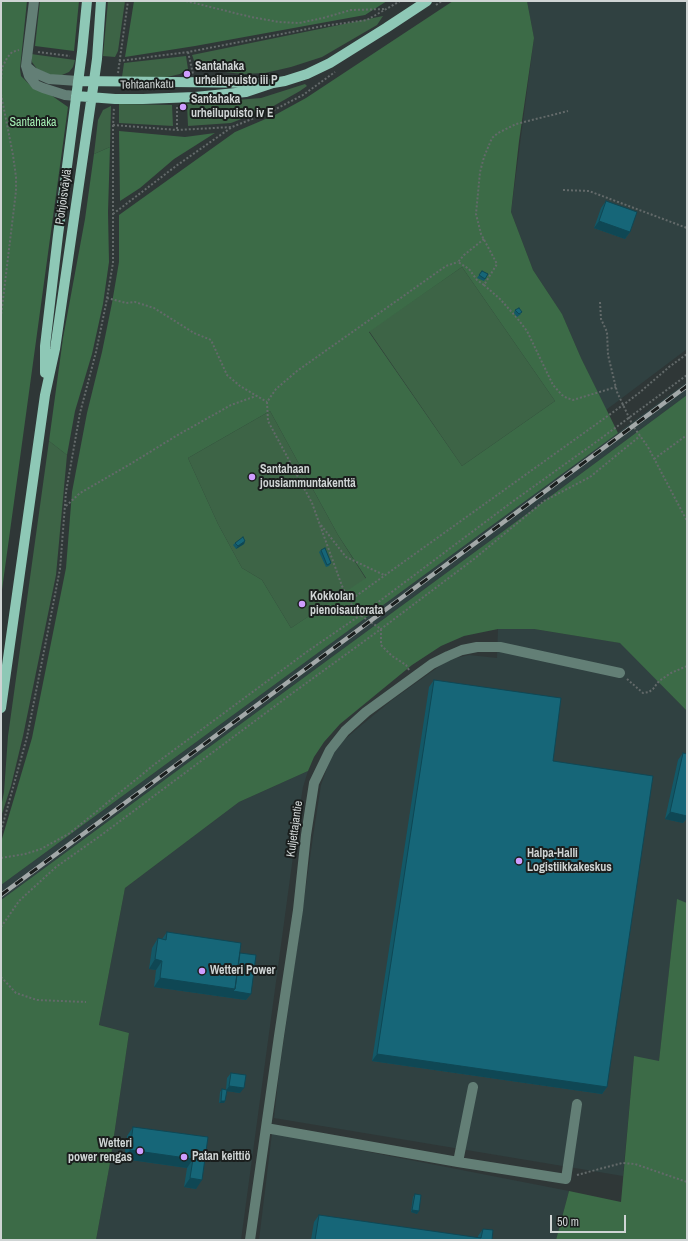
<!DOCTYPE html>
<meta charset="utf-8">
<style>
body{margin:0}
#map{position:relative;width:688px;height:1241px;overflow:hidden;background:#2f3737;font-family:"Archivo Narrow",sans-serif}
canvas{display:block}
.frame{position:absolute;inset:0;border:2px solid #cfd4d4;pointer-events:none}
.scale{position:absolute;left:550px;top:1215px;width:76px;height:18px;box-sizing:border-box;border:2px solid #cfd4d4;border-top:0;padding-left:5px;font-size:12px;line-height:14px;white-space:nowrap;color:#cfd4d4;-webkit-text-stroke:3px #1a1e1d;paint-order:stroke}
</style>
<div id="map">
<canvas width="688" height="1241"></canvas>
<div class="frame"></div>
<div class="scale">50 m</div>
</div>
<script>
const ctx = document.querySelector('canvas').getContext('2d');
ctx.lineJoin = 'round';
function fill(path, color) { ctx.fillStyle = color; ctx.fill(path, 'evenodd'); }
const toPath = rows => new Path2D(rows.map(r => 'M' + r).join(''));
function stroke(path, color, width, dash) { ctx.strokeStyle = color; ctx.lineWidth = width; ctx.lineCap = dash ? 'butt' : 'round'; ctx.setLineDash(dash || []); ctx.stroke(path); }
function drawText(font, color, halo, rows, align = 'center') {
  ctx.font = font + ' "Archivo Narrow",sans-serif'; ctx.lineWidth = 4; ctx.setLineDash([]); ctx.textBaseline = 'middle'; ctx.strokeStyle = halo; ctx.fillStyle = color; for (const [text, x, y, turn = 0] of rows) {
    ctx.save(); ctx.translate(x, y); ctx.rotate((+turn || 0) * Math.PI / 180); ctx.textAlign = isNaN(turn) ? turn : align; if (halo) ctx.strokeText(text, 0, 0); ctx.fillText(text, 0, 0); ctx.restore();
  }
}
fill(toPath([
 [527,1,687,1,687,349,606,410,581,358,562,314,533,270,511,212,534,38],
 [687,382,687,395,528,513,1,900,1,885],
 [498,629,534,629,621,643,687,711,687,903,677,900,659,1062,634,1057,623,1176,274,1118,279,1073,313,837,321,785,327,768,333,753,344,740,358,728,392,700,441,665,451,659,469,655,497,658],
 [308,771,303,787,299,812,241,1240,96,1240,110,1163,129,1033,99,1025,125,888,239,802],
 [272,1133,569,1191,556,1240,259,1240]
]), '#304141');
fill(toPath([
 [108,1,125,1,118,51,115,57,103,56],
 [383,16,377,25,322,57,291,67,265,73,243,74,197,69,192,55],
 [31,54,75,60,73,67,69,72,62,75,53,76,37,69,32,62],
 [186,56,188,69,180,74,163,78,122,77,124,63],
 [305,84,307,86,300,91,270,108,231,123,188,126,187,104,261,98],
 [119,104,172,105,173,126,119,123],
 [111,106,110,147,94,154,98,120,103,110],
 [462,267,555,401,462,466,369,331],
 [270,411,338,535,366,579,291,628,262,580,242,568,218,524,188,458],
 [49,441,67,455,56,575,23,736,11,786,1,817,1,807,4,792,8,736]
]), '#3d6446');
fill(toPath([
 [1,1,27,1,20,69,21,76,30,85,48,93,68,107,1,597],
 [40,1,79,1,74,51,35,46],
 [134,1,387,1,365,15,195,46,125,57],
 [453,1,527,1,534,38,519,141,511,212,533,270,562,314,581,358,618,433,1,885,1,842,32,738,66,568,72,492,87,413,102,352,112,303,119,262,119,215,235,132,275,115,306,98],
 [462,267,555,401,462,466,369,332],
 [270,411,338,535,366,578,291,628,262,580,242,568,218,524,188,458],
 [119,131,185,137,215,133,174,159,140,188,120,201],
 [110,147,108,212,109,262,103,304,92,354,75,411,67,455,49,441,63,338,85,219,94,154],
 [687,395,687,711,620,643,534,629,498,629,464,636,441,646,412,665,340,724,324,742,314,757,308,771,239,802,125,888,99,1025,129,1033,110,1163,96,1240,1,1240,1,900,528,513],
 [677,899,687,903,687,1240,556,1240,569,1191,621,1202,634,1056,659,1061]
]), '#3c6b47');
stroke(toPath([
 [186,1,251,17,279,22,299,23,323,18,351,10,386,9],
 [436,5,442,1],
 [38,52,70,56],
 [188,52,193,74],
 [119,61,188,52,323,26,367,20,400,1],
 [118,73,128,1],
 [1,83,2,68,7,58,12,52,19,50],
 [1,94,13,155,16,177,16,191,1,316],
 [177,107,177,130],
 [113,125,177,130,232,127,272,111,303,95,335,72],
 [563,190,589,191,687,228],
 [113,214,176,166,232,127],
 [484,239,464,255,458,262,469,269,477,280,484,285,497,264,481,234,476,214,480,172,484,157,492,138,498,133,516,124,568,111],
 [484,285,500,299,517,318,527,331,553,385,562,395,567,398,573,400,616,387],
 [107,298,126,303,135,302,154,308,194,333,211,340,227,375,240,386,267,402],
 [600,302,601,319,607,332,608,355,617,392,633,426,648,447,687,521],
 [654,459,687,435],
 [66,506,80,493,132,463,176,436,231,405,256,396],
 [321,525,346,557,384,575],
 [349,601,623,405,639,393,669,367,687,354],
 [409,670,406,665,392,656,381,645,381,629,360,615,349,601,342,586,312,503,268,421,267,402,276,389,297,371,446,266,458,262],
 [627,679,643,693,649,692,653,689,659,681,671,673,687,666],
 [1,831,27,737,46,641,60,569,66,492,80,413,96,352,106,304,113,263,113,125,114,107],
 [1,858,25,854,41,849,70,833,155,764,308,651,365,612,512,502,596,442,687,375],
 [1,927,19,901,56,867,100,836,294,692,381,629,474,559,544,501,590,477,640,436],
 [1,977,16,993,37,1000,86,1002],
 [577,1175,622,1163,635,1164,687,1182]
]), '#636a6a', 2, [2, 2]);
stroke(toPath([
 [34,1,26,66,29,76,36,85,43,88,65,95,76,96],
 [26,66,33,72,49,79,78,81],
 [266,1128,458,1162,566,1179,577,1104],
 [458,1162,473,1087],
 [250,1240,279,1036,298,910,306,835,314,783,330,750,345,731,366,712,432,664,448,656,462,650,477,647,500,647,620,673]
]), '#637f76', 10);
stroke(toPath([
 [78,81,265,83],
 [76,96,115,99,143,99,195,97,246,92,273,83,285,81,307,74,330,63,386,28,427,1],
 [45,373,45,346,58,235,82,52,87,1],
 [1,708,45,395,55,349,94,81,97,59,101,1]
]), '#8ec8b6', 10);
const rail = toPath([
 [1,895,687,386]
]);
stroke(rail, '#a3a9a9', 4.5);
stroke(rail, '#1a1e1d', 3, [9]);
fill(toPath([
 [606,201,630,232,625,239,594,228,601,208],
 [482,271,488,274,484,281,477,278],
 [515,310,521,314,517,317,514,313],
 [245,541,244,544,236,549,233,545,235,543],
 [321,550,331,563,329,566,326,567,319,552],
 [434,680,607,1087,602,1094,372,1061,429,687],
 [683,753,687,754,687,818,683,823,665,819,678,760],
 [167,932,240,953,251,994,246,1000,154,987,156,970,149,969,152,948,158,938,162,939],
 [231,1073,240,1093,227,1091,225,1101,224,1103,219,1103,220,1092,222,1089,226,1090,227,1078],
 [133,1127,208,1137,196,1189,184,1187,187,1168,124,1159,127,1136],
 [415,1194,419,1211,417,1214,411,1212,413,1197],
 [319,1215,478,1238,478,1236,483,1229,492,1240,493,1240,311,1240,314,1222]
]), '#135867');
fill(toPath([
 [599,221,630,232,625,239,594,228],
 [245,541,244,544,236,549,238,546],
 [670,812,687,816,687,818,683,823,665,819],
 [155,959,162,961,156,970,149,969],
 [160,978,235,989,251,994,246,1000,154,987],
 [377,1054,607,1087,602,1094,372,1061],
 [229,1086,244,1088,240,1093,226,1091],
 [221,1101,225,1101,224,1103,219,1103],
 [130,1150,193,1159,187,1168,124,1159],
 [190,1178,202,1180,196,1189,184,1187],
 [412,1210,419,1211,417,1214,411,1212]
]), '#0f4754');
const building = toPath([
 [606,201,637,212,630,232,599,221,606,201],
 [482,271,488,274,485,279,479,275,482,271],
 [519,308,522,312,519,314,515,310,519,308],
 [243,537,245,541,238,546,235,543,243,537],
 [325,548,331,563,327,565,321,550,325,548],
 [434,680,561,698,553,761,653,776,607,1087,377,1054,434,680],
 [683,753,687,754,687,816,670,812,683,753],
 [167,932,241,943,235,989,160,978,162,961,155,959,158,938,166,940,167,932],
 [240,953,256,955,251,994,233,991,235,989,240,953],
 [231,1073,246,1075,244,1088,229,1086,231,1073],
 [222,1089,227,1090,225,1101,221,1101,222,1089],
 [133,1127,208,1137,202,1180,190,1178,193,1159,130,1150,133,1127],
 [415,1194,421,1195,419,1211,412,1210,415,1194],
 [319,1215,481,1238,483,1229,493,1230,492,1240,493,1240,315,1240,319,1215]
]);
fill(building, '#166678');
stroke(building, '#0f4754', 1);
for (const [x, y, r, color] of [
 [187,74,4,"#cf9dff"],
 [183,107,4,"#cf9dff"],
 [252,477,4,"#cf9dff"],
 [302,604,4,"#cf9dff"],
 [519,861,4,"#cf9dff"],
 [202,971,4,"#cf9dff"],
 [140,1151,4,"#cf9dff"],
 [184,1157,4,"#cf9dff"]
]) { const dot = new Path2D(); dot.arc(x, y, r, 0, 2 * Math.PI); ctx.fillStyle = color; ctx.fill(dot); stroke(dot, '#1a1e1d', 1.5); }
drawText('bold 12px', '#cfd4d4', '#1a1e1d', [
 ["Santahaka",195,67],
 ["urheilupuisto iii P",195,81],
 ["Santahaka",191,100],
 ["urheilupuisto iv E",191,114],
 ["Santahaan",260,470],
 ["jousiammuntakenttä",260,484],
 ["Kokkolan",310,597],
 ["pienoisautorata",310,611],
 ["Halpa-Halli",527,854],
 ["Logistiikkakeskus",527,868],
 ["Wetteri Power",210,971],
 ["Wetteri",132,1144,"right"],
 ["power rengas",132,1158,"right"],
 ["Patan keittiö",192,1157]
], 'left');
drawText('12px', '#cfd4d4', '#1a1e1d', [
 ["Tehtaankatu",147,85,-1],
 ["Pohjoisväylä",64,197,-82],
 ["Kuljettajantie",295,829,-82]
]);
drawText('12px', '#a3ecb2', '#1a1e1d', [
 ["Santahaka",33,123]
]);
</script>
